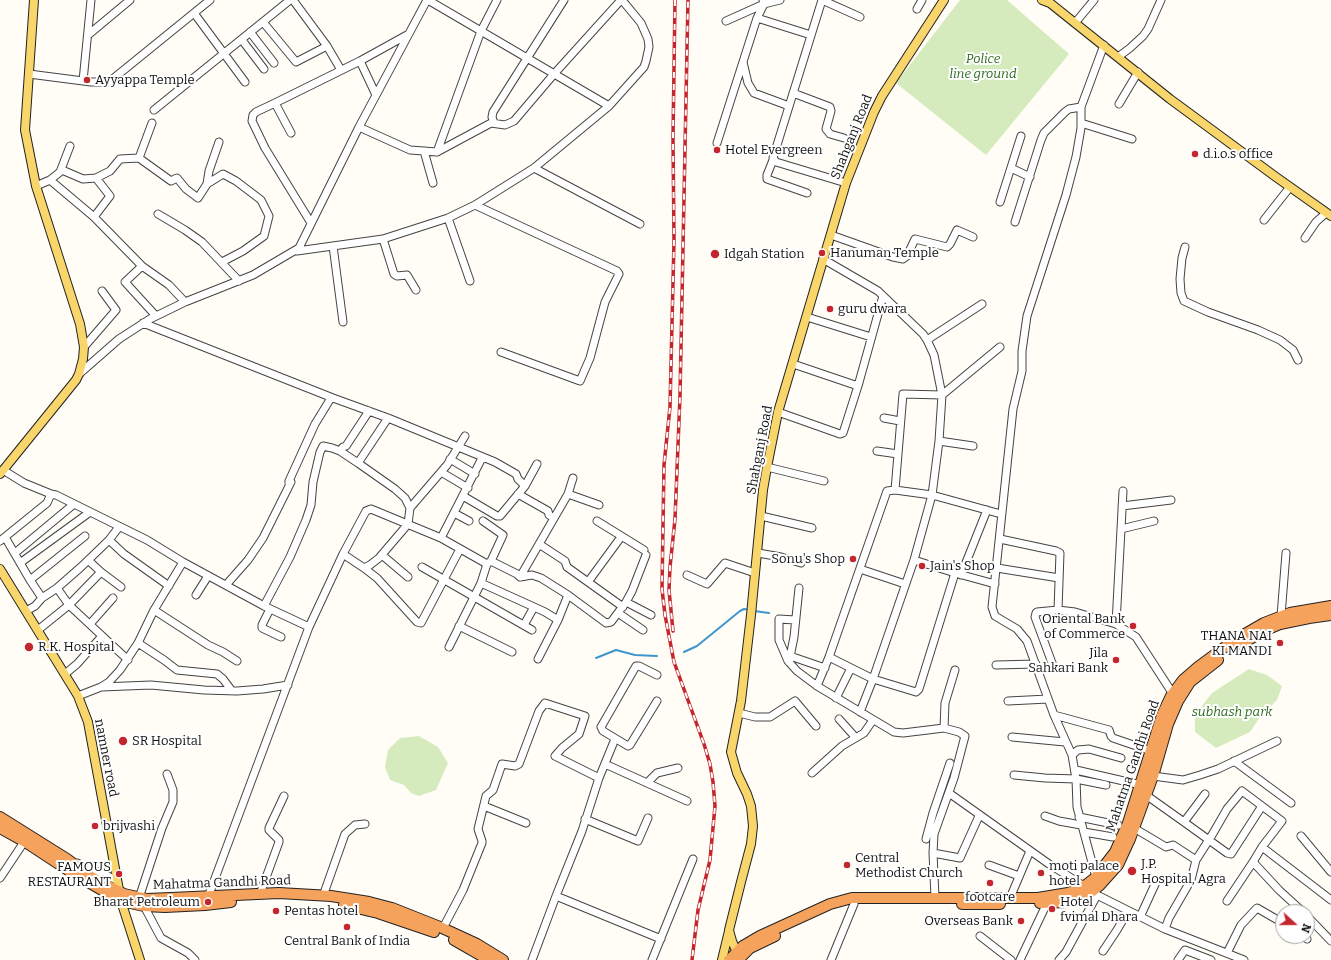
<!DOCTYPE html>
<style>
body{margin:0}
#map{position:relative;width:1331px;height:960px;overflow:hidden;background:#fffdf5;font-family:Bitter,serif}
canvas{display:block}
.north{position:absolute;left:1275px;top:904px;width:40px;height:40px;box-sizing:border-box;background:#fff;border:1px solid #a0a0a0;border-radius:50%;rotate:111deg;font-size:11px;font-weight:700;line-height:16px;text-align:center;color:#111}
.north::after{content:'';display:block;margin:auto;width:14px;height:18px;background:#c4262e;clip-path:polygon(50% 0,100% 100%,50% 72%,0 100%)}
</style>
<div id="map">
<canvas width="1331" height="960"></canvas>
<div class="north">N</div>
</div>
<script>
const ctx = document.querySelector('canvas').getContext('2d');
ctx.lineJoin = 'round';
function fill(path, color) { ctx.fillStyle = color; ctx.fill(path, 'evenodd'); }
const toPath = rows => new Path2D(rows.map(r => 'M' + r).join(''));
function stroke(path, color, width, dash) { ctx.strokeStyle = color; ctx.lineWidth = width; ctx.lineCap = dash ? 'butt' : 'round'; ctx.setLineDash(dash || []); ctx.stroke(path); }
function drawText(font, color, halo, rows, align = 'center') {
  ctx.font = font + ' Bitter,serif'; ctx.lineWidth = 4; ctx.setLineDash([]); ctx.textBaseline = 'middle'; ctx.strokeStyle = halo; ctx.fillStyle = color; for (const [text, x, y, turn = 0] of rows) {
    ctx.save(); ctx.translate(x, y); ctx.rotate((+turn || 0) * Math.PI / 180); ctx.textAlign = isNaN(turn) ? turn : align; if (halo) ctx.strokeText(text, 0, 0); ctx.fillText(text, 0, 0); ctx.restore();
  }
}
fill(toPath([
 [960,0,1007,0,1069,54,986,155,896,83],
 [1249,669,1267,675,1282,686,1277,700,1260,717,1250,732,1216,748,1195,732,1195,715,1212,693],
 [419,736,438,747,448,763,436,790,419,796,411,793,404,785,390,780,385,767,388,750,400,738]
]), '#d5ebbd');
stroke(toPath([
 [754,611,769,613],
 [684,652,697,646,740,611,744,609,750,610],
 [596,658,616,650,635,655,657,656]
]), '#3f96cf', 2);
const minor = toPath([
 [293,0,327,46,341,70],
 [428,0,609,106],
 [917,9,922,0],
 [194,13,245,82],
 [757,18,811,35],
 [726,21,764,4,780,0],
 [263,22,296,62,327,46],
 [1075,23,1094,0],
 [250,32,274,63],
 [88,35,130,0],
 [242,40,264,69],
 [1118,57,1130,48,1143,36,1148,29,1161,0],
 [360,61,376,95],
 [743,62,748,83,754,93,789,106],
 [29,74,91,82,109,82,210,0],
 [83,81,91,0],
 [793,93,830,107,831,111,826,129,830,134,844,138],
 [275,103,291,133],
 [1119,104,1138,72],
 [154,110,290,0],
 [494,123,492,117,493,112,564,0],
 [1081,123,1132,139],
 [359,127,410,150,437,152,481,31,497,0],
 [717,143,757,18,764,4,763,0],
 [424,151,433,183],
 [437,152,491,123,505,125,514,121,554,74,621,0],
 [139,158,171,181,177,178,186,189,198,198,207,184,223,174,236,181,261,200,269,216,264,236,243,251,222,262],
 [773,160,767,175,767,179,807,193],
 [534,168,640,224],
 [1011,168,1030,177],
 [62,170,83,179,96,178,110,171,120,159,139,158,152,123],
 [50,180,94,217,142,266,169,285,185,302],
 [846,183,776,162,773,158,822,0,860,17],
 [207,184,209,171,219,142],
 [36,186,50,180,60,172,70,146],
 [1000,202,1021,136],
 [475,205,617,271,619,274,605,302,590,358,580,381,501,352],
 [158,214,185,230,202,242,239,281],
 [94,217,110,196,96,178],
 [448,218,470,281],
 [1264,220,1290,187],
 [1015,222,1041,140,1044,133,1065,112,1069,109,1081,107],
 [311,223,265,148,252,121,253,115,256,112,275,103,360,61,407,35],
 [831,235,893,257,903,259,907,256,915,239,947,247,950,244,957,230,973,237],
 [1305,238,1316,222,1326,213],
 [383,239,394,274,397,276,407,275,416,290],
 [333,246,343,322],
 [1185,247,1182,258,1180,279,1181,293,1184,301,1208,312,1258,330,1280,340,1293,350,1298,360],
 [297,251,383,239,448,218,475,205,534,168,609,106,644,67,646,61,649,47,648,39,641,23,622,0],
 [823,259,878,291,923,334,927,340,934,355,942,395,939,441,932,495,914,560,873,679,860,712],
 [142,266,125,282,156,316],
 [807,317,871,337],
 [143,323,333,398,388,418,495,462,516,474,518,479,525,486],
 [927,340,982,304],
 [84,347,116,310,102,291],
 [793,364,858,386],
 [79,374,119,339,150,319,185,302,253,275,299,248,359,127,427,0],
 [778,412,840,434,843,433,858,386,883,296],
 [884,418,900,421],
 [939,441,973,446],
 [340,451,343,447,346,446,369,411],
 [877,451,898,454],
 [450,459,475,474],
 [358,463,388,418],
 [767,467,824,481],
 [3,470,24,483,51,494,56,495,147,540,183,562,264,606,309,627],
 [441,472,468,488],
 [895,490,903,394,942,395,1000,347],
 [518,494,548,511,549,515,554,518],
 [568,494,599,505],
 [463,496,497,516,500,516,525,486,537,464],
 [1122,506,1171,500],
 [454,513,469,521],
 [761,516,812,528],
 [483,521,503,535,491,561],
 [597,521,644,550],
 [1121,529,1154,521],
 [5,537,30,580,42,598],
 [441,538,482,458],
 [1000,539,1056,551,1060,553,1058,610],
 [109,540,124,554,169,586],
 [0,541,47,503,51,494],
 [539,544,565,561,567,567,623,607],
 [15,553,74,504],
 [758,553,781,557,801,563],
 [343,554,366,511,371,509,441,538,487,564],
 [382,555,408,577],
 [88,560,101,572,121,587],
 [914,560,955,573,995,584],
 [20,563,90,512],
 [422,567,532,630],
 [364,568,377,578,417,622,421,623,460,549],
 [997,568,1059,578],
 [860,569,905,584],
 [687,575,707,584,725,563,755,573],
 [961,575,987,510],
 [520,577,568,494,573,478],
 [30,580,85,536],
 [588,582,621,537],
 [481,583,545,612,558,620],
 [226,585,248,560,263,538,290,484,289,483,291,482,289,481,315,424,331,398],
 [57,588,69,605,128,660],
 [196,595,208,576],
 [626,602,651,615],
 [264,606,290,557,306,520,311,505,313,482,320,452,323,446,332,448,340,451,358,463,395,489,405,498,410,508,447,465,465,436],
 [270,609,262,625,262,628,281,637],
 [154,610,208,645,223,652,237,661],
 [26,611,35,606,42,598,57,588,81,567,109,540,119,527],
 [618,613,643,630],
 [1281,616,1286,553],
 [795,620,779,619,779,640,788,661,797,671,817,686,894,732,903,733,944,728,959,732,965,736,954,778,934,834,933,853,935,897],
 [90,624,113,598],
 [1116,624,1123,491],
 [524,625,534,607],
 [459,626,512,652],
 [38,630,69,605,101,572],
 [138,643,164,660,177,670,217,674,223,679,232,691],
 [449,647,481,583,487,564,491,561,517,574,520,577,532,575,541,578,568,595,606,623,611,622,626,602,632,591,646,555],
 [790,656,825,668],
 [829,657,873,679,916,692,919,689,955,573],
 [538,659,558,620,568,595],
 [789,662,794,637,799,588],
 [1052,663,1035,617,1036,613,1037,612,1058,610,1075,612,1116,624,1136,637,1173,694],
 [996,665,1036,664],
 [65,674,77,664,102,636],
 [817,686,829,657,887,491,895,490,932,495,1001,514],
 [101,687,151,685,204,690,237,691,263,689,288,685],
 [78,696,101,687,109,682,120,670,138,643,154,610,183,562],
 [836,698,851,668],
 [657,701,630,745,628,746,603,731,601,727,636,666,639,666,657,675],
 [1008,701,1048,699],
 [739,713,755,717,770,717,795,701,816,726],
 [1054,715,1109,730,1111,736,1113,738,1151,751],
 [839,719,856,738],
 [944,728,945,703,955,670],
 [1012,737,1065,742],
 [1072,755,1078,750,1089,749,1121,758],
 [1234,761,1291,803],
 [605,764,687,801],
 [1076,770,1141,785],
 [812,773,842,746,864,733,873,720],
 [1014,775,1045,778,1076,779,1106,785],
 [1153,776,1183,780,1200,775,1218,769,1277,741],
 [647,783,657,773,678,768],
 [949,793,1049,864,1084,886],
 [1146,795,1184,822,1205,794],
 [484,806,526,823],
 [1045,816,1059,821,1081,825],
 [1079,817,1118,825],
 [585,819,638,841,648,818],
 [1184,822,1227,853,1231,854,1262,806],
 [1134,828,1166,847,1173,845,1196,860],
 [1084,832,1113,837],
 [1301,836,1331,872],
 [926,839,933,813,950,763],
 [1262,847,1331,900],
 [933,853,960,858,979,816],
 [77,863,117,880],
 [989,865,1019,876],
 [1096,877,1077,807,1076,779,1072,755,1054,715,1027,641,1017,629,995,616,992,607,1013,409,1022,371,1022,351,1027,316,1066,195,1076,157,1081,128,1081,107,1104,45],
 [0,878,24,842],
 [1090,893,1097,895,1165,929,1244,960],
 [260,894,279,842,279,840,269,830,269,828,284,796],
 [323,896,345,834,355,825,365,824],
 [556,896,661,939],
 [208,897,309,627,343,554,364,568,370,565,379,558,408,524,410,508],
 [139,898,162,828,173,802,173,790,167,774],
 [1010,898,1030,851],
 [1227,901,1253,862],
 [144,906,161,938,188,953,195,960],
 [1307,916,1331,941],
 [1140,917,1157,880],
 [443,928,463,890,482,843,482,841,478,829,486,796,493,790,502,764,515,766,519,764,539,711,545,703,585,716,579,734,562,748,555,756,599,778],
 [1165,929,1169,918,1191,880,1196,860,1212,835,1227,809,1242,791,1282,821,1262,847,1253,862,1279,890,1303,912],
 [980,936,1011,960],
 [1303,936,1307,939],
 [1103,951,1117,930,1128,911],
 [1227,953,1241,925,1257,908,1283,923],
 [532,960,556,896,582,831,599,778,615,739],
 [652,960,693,859],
 [831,960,854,904],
 [1020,960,1047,903],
 [1059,960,1066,952,1097,895],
 [1178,960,1185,950,1211,960]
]);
const major = toPath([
 [1042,0,1050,3,1170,99,1276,177,1331,216],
 [0,474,76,380,79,374,83,359,84,347,80,324,36,186,25,130,34,0],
 [0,569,78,696,88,722,121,901,140,960],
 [739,957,732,941,729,930,741,882,751,844,753,826,751,806,747,794,737,773,731,752,741,701,751,615,763,490,767,467,778,412,846,183,874,112,882,96,944,0],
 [722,960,729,931]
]);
const highway = toPath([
 [1241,644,1266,630,1280,624,1309,618,1331,615],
 [0,817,67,859,91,877,124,894,147,899,171,898,279,893,331,896,369,902,392,908,440,927,477,944,503,960],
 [0,828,27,843,71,872,121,901,144,906,165,907,205,905,231,902],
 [1040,903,1067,902,1090,893,1100,885,1118,865,1130,839,1153,776,1168,724,1178,701,1190,682,1218,660],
 [962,904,1000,904],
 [344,905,378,913,434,932],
 [454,940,489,960],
 [729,960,743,946,760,936,830,904,852,898,1038,898,1068,893,1082,888,1095,878,1115,852,1128,823,1162,715,1171,696,1183,680,1198,667,1233,641,1264,623,1290,613,1331,606],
 [738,960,750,948,775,936]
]);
stroke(minor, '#444', 9);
stroke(major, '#222', 10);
stroke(highway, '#222', 12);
stroke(minor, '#fff', 7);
stroke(major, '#f9d66b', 8);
stroke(highway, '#f5a25d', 10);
const rail = toPath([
 [675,0,673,138,674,241,670,407,664,465,662,589,665,615,674,662,704,744,710,764,713,782,715,806,710,860,698,910,692,960],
 [673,631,669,590,670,567,675,519,680,396,688,0]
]);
stroke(rail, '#c4262e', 3.5);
stroke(rail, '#fff', 2, [6]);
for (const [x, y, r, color] of [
 [87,80,4,"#c4262e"],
 [717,150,4,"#c4262e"],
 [1195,154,4,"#c4262e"],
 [822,253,4,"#c4262e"],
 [715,254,5,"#c4262e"],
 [830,309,4,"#c4262e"],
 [853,559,4,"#c4262e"],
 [922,566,4,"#c4262e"],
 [1133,626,4,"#c4262e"],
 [1280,643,4,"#c4262e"],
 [29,647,5,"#c4262e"],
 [1116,660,4,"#c4262e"],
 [123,741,5,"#c4262e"],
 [95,826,4,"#c4262e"],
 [847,865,4,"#c4262e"],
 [1132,871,5,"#c4262e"],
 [1041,873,4,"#c4262e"],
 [119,874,4,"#c4262e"],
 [990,883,4,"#c4262e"],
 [208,902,4,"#c4262e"],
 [1052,909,4,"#c4262e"],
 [276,911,4,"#c4262e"],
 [1021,921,4,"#c4262e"],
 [347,927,4,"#c4262e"]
]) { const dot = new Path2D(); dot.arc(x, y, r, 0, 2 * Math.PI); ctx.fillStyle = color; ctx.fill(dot); stroke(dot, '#fff', 1.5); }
drawText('italic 13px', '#2f6b1f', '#fff', [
 ["Police",983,59],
 ["line ground",983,74],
 ["subhash park",1232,712]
]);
drawText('13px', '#111', '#fff', [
 ["Ayyappa Temple",95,80],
 ["Hotel Evergreen",725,150],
 ["d.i.o.s office",1203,154],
 ["Hanuman Temple",830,253],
 ["Idgah Station",724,254],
 ["guru dwara",838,309],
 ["Sonu's Shop",845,559,"right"],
 ["Jain's Shop",930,566],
 ["Oriental Bank",1125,619,"right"],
 ["of Commerce",1125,634,"right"],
 ["THANA NAI",1272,636,"right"],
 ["KI MANDI",1272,651,"right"],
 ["R.K. Hospital",38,647],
 ["Jila",1108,653,"right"],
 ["Sahkari Bank",1108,668,"right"],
 ["SR Hospital",132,741],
 ["brijvashi",103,826],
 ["Central",855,858],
 ["Methodist Church",855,873],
 ["J.P.",1141,864],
 ["Hospital, Agra",1141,879],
 ["moti palace",1049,866],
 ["hotel",1049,881],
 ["FAMOUS",111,867,"right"],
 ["RESTAURANT",111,882,"right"],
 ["footcare",990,897,"center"],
 ["Bharat Petroleum",200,902,"right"],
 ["Hotel",1060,902],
 ["fvimal Dhara",1060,917],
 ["Pentas hotel",284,911],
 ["Overseas Bank",1013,921,"right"],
 ["Central Bank of India",347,941,"center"]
], 'left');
drawText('13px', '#111', '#fff', [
 ["Shahganj Road",852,137,-68],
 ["Shahganj Road",760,450,-79],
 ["namner road",106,758,79],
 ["Mahatma Gandhi Road",1133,766,-71],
 ["Mahatma Gandhi Road",222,883,-2]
]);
</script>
